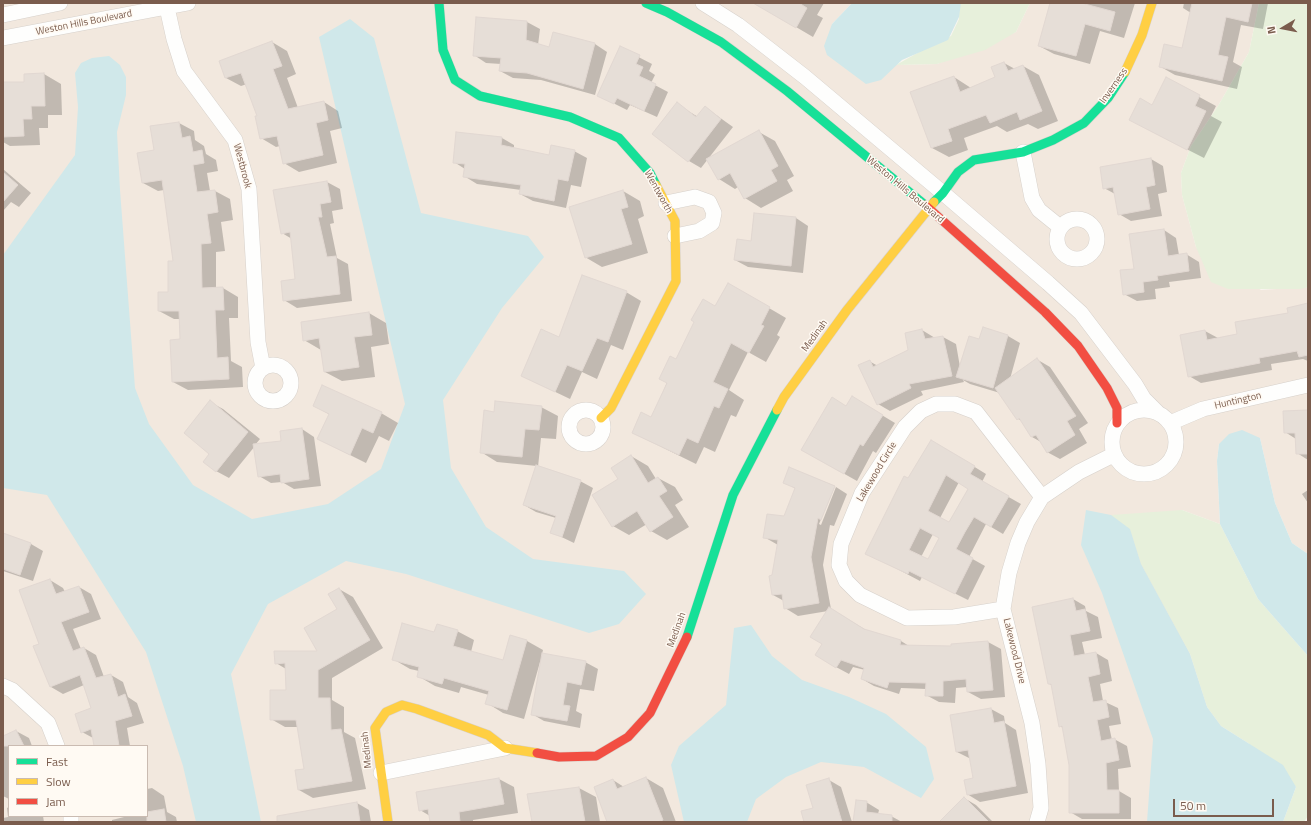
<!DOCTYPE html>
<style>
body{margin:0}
#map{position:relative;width:1311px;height:825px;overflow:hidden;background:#f9f5f0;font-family:"Titillium Web",sans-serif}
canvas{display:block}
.frame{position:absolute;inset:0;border:4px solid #7a5c4d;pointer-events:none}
.legend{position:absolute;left:8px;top:745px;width:140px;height:72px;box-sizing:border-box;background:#fffaf3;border:1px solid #cabbb1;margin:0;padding:5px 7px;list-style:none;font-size:12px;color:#7a5c4d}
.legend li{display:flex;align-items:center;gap:8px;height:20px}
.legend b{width:20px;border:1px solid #cabbb1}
.north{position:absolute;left:1263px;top:8px;width:40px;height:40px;-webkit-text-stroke:3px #fffaf3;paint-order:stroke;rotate:260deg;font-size:11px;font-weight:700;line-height:16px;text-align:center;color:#7a5c4d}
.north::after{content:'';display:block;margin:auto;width:14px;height:18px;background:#7a5c4d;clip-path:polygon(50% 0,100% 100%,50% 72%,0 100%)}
.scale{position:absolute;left:1173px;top:799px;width:101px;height:18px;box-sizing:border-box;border:2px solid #7a5c4d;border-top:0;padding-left:5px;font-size:12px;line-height:14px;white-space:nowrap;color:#7a5c4d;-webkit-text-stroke:3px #fffaf3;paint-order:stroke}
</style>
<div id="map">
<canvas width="1311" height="825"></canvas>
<div class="frame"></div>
<ul class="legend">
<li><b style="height:5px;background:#16e098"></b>Fast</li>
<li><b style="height:5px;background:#ffcf43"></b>Slow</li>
<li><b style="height:5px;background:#f24e42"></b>Jam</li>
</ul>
<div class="north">N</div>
<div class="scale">50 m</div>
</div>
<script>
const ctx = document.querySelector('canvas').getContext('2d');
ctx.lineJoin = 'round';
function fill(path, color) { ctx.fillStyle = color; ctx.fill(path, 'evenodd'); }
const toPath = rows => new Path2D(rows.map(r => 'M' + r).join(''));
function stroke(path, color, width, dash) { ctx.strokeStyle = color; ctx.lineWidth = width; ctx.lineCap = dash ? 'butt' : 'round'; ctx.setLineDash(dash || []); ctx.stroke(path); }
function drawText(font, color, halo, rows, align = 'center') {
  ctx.font = font + ' "Titillium Web",sans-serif'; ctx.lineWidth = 3; ctx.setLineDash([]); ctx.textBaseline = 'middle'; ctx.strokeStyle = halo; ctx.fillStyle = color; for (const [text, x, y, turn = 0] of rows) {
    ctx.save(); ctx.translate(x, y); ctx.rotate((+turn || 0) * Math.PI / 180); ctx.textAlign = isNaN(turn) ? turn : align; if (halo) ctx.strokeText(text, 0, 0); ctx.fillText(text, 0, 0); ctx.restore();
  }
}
fill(toPath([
 [3,3,852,3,832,24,896,65,937,64,1016,32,1030,3,1259,3,1249,52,1218,106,1191,146,1181,173,1182,195,1196,247,1261,290,1308,287,1308,554,1292,543,1275,503,1260,438,1219,444,1217,461,1220,524,1182,510,1130,529,1190,654,1207,707,1221,726,1283,822,3,822],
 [9,746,147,746,147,816,9,816]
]), '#f2e8de');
fill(toPath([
 [959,3,1030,3,1016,32,985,50,937,64,896,65,937,42,951,36,959,19],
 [1259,3,1308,3,1308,287,1301,289,1228,289,1211,282,1196,247,1182,195,1181,173,1191,146,1218,106,1249,52],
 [1182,510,1220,524,1258,599,1308,656,1308,816,1304,822,1283,822,1296,787,1248,743,1221,726,1207,707,1190,654,1141,564,1130,530,1111,515]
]), '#e7f0db');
fill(toPath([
 [852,3,961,3,959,17,948,40,902,60,881,80,866,84,827,55,824,46,832,24],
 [350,19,374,38,421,213,528,236,544,257,502,308,443,400,451,468,486,527,533,559,624,571,646,594,619,624,589,633,406,574,346,561,268,604,231,674,261,822,196,822,183,766,146,652,47,495,3,488,3,255,75,155,78,107,75,73,81,63,92,58,109,56,120,65,126,77,126,95,117,132,120,190,135,388,149,424,193,485,252,519,328,504,381,469,405,404,319,37],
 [1242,430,1260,438,1275,503,1292,543,1308,554,1308,656,1258,599,1220,524,1217,461,1219,444,1229,434],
 [1086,510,1111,515,1130,529,1141,564,1190,654,1207,707,1221,726,1283,765,1296,787,1283,822,1147,822,1153,739,1102,593,1081,545],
 [751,625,772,656,802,680,849,697,886,714,926,747,934,779,921,798,864,767,821,762,786,777,756,799,747,822,684,822,671,765,679,746,726,705,734,628]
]), '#d0e8ea');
fill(toPath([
 [755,3,824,3,817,15,823,18,813,37],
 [1051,3,1135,3,1124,38,1100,31,1090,64,1054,54,1039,46],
 [1184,3,1268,3,1263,29,1241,25,1233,62,1242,67,1237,89,1175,75,1161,67,1183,49,1191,13,1183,8],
 [477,18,527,22,540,29,538,45,550,48,595,44,607,52,595,95,541,80,513,78,500,71,501,64,486,63,474,55],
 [272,42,287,51,296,74,287,78,298,108,324,102,338,111,342,128,330,131,337,163,299,172,284,163,280,146,276,147,261,138,258,116,247,84,241,86,226,78,220,62],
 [621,48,652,64,649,71,655,75,651,83,668,92,657,117,630,105,627,110,599,96],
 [1004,63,1015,69,1023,66,1039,75,1058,121,1038,129,1028,124,1007,132,997,126,964,138,968,150,949,157,932,148,912,93,954,77,971,88,996,78],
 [44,74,61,84,62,115,48,115,48,128,39,128,40,145,10,146,3,142,3,83,25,83,25,75],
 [1166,79,1216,106,1211,116,1222,122,1204,158,1147,129,1153,106],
 [677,104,698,117,705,107,733,127,708,159,759,132,775,141,794,176,787,180,793,191,761,208,745,198,738,187,735,189,719,179,708,159,701,168,689,161],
 [179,123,194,131,195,140,204,146,206,154,216,160,218,171,207,173,210,191,215,191,230,199,233,220,221,222,225,251,216,252,216,288,223,288,238,297,238,318,229,318,231,361,242,367,243,387,188,390,173,382,181,340,180,319,174,319,159,311,169,293,175,262,164,190,158,191,143,183,155,151],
 [502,138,514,145,514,149,549,156,574,151,587,158,581,187,571,185,566,208,533,201,520,194,521,190,477,184,464,176,465,169,454,162],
 [1151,159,1163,166,1167,192,1158,194,1162,216,1131,221,1119,214,1115,194,1104,188],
 [3,169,31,193,19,207,11,202,3,211],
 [327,182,340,189,343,209,332,211,334,223,330,224,337,258,348,264,352,301,297,308,284,300,297,280,292,239,282,233],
 [623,191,640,201,644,216,638,219,648,253,602,267,585,257],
 [754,214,796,218,808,226,803,273,748,267,735,260,751,242],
 [1164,230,1176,238,1179,255,1186,254,1199,262,1201,278,1169,282,1170,287,1155,289,1156,299,1137,301,1124,294,1135,269],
 [728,284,786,318,777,335,780,337,766,362,748,352,729,390,744,400,736,417,731,415,715,452,704,447,696,464,633,433,652,418,676,361,715,307],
 [626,292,641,301,623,350,611,345,597,379,582,372,570,399,522,376,559,338],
 [1308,304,1308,361,1303,359,1271,364,1272,370,1201,383,1189,376,1205,331,1218,338,1238,335,1289,314],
 [369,313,386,323,389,344,371,347,375,377,342,381,325,372,321,350,304,340,302,323],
 [983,329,1008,336,1020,343,1010,379,1038,360,1050,367,1088,423,1079,429,1087,443,1060,459,1047,452,1041,442,1032,437,1022,421,1018,419,1000,393,970,384,963,380,964,382,921,391,923,395,890,411,878,404,869,361,878,366,909,350,922,330,935,338,943,337,956,344,960,367,980,341],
 [210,402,223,409,260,439,255,445,282,442,302,429,314,437,321,486,294,489,282,482,271,483,259,476,255,446,229,478,216,471,211,454],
 [314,405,381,413,398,423,389,441,379,436,366,463,318,439,330,415],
 [865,405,895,423,876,453,873,451,857,481,802,450,847,407],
 [541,407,558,416,556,439,541,438,538,467,580,481,593,488,574,543,551,532,556,518,536,512,524,505,537,466,497,462,481,452,495,413],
 [1308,411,1308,460,1297,453,1296,439,1285,432],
 [944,448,986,474,982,482,1021,504,1003,534,986,524,969,557,985,566,968,600,922,577,920,581,867,553,908,479],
 [959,482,969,488,949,523,940,518],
 [933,534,940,538,929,561,921,557],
 [631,456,648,466,656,479,658,478,675,487,683,500,675,505,689,527,667,540,651,531,647,524,629,535,613,526,619,479],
 [790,468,835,486,819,524,821,525,836,487,847,494,834,526,830,525,823,565,831,609,866,630,901,641,909,646,952,647,952,645,988,642,1001,649,1005,697,981,699,968,692,968,687,956,688,955,703,939,702,926,695,926,689,901,688,899,694,874,686,862,679,865,670,853,667,849,674,836,667,823,644,828,611,798,616,785,608,784,601,773,595,773,576,778,545,764,537,784,518,796,489,784,482],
 [1308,490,1308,503,1302,494],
 [3,534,31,544,43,551,33,581,3,571],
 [50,580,63,588,65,592,79,587,91,594,101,619,73,629,81,649,84,648,96,655,104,677,111,675,123,682,128,697,137,703,144,723,127,728,130,746,95,746,93,738,82,732,92,709,84,685,63,694,51,687,40,645],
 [339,589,353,597,383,648,332,678,332,700,344,707,344,732,355,738,366,789,313,798,299,790,305,769,298,727,285,727,271,719,287,691,286,669,276,663,319,652,338,609],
 [1073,599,1085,606,1086,611,1098,617,1102,638,1082,642,1085,655,1096,653,1108,660,1112,681,1100,684,1103,701,1118,708,1121,724,1109,726,1112,740,1114,739,1127,746,1131,767,1118,769,1119,791,1131,798,1131,819,1082,819,1070,812,1072,777,1063,728,1060,726,1052,685,1049,684],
 [457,631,474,640,471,652,503,661,527,641,543,650,542,654,585,662,598,669,594,691,580,689,576,711,582,714,580,728,544,721,532,714,541,662,540,662,524,719,503,713,487,703,489,695,461,687,459,693,435,686,418,676,419,671,410,669,393,659,435,633],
 [991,709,1004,716,1005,723,1016,730,1028,793,980,802,967,794,975,779,971,759,957,752],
 [16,731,29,738,32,746,9,746,9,799,3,796,3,737],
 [646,778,663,788,676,822,608,822,613,780,624,787],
 [499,779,514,787,518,813,473,820,473,822,431,822,430,816,420,810],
 [829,780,841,787,852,822,806,822],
 [152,788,164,796,167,812,176,817,177,822,112,822,112,820,128,816,147,816,147,789],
 [579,788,596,797,600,822,533,822,528,795],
 [964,798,976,805,993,822,940,822],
 [866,802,879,810,878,814,891,816,902,822,854,822],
 [357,803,369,810,371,822,299,822],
 [9,807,9,816,43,816,44,822,3,822,3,818,8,817,7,808]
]), '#0003');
const building = toPath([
 [753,3,799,3,807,8,796,28,753,3],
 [1050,3,1081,3,1115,12,1110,31,1085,24,1076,56,1038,46,1050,3],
 [1192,3,1252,3,1248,22,1226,17,1218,55,1228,57,1222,81,1159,67,1164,44,1182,48,1192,3],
 [476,17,527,21,526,40,549,47,553,32,595,43,583,89,527,73,499,71,501,58,473,56,476,17],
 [272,41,282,66,273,69,288,109,324,101,328,120,316,123,323,155,283,164,277,136,260,139,255,116,257,116,241,73,225,78,219,61,272,41],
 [620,46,640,55,636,64,643,67,639,76,656,84,644,111,617,98,614,104,597,96,620,46],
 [1004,62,1008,71,1023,65,1042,111,1020,120,1017,112,990,123,986,115,948,129,952,141,931,148,910,92,954,76,960,92,995,77,991,67,1004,62],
 [44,73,45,106,31,106,32,119,23,119,24,136,3,137,3,82,24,82,24,74,44,73],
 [1166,77,1200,95,1195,106,1206,111,1187,150,1129,120,1140,98,1152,105,1166,77],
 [677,102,696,117,705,106,721,119,688,162,652,134,677,102],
 [179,122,182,138,190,136,193,152,202,150,204,163,193,165,197,192,215,190,218,212,207,214,211,243,201,244,202,288,223,287,224,310,215,310,217,358,228,357,229,379,172,382,170,340,180,339,179,311,158,311,158,292,168,292,168,261,173,261,162,180,142,183,137,153,154,150,150,126,179,122],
 [759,130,778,166,771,170,777,181,744,199,730,173,718,180,706,159,759,130],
 [456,132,502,137,501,145,549,155,551,145,575,150,568,181,558,179,554,201,519,194,521,185,463,177,465,164,453,163,456,132],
 [1151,158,1155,185,1146,187,1150,209,1118,215,1113,187,1103,189,1100,167,1151,158],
 [3,172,18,185,3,202,3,172],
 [327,181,331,202,320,204,322,217,318,217,327,257,336,256,340,294,283,301,281,281,295,279,290,232,281,234,273,190,327,181],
 [623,190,628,207,621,209,632,244,585,258,569,207,623,190],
 [754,213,796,217,791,266,734,260,737,239,751,241,754,213],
 [1164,229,1168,256,1187,253,1189,271,1157,276,1158,280,1143,282,1144,292,1123,295,1120,270,1134,269,1129,234,1164,229],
 [582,275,627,291,608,342,597,338,582,371,567,365,555,392,521,376,541,329,559,337,582,275],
 [728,283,770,307,761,325,764,326,749,353,731,343,713,382,728,389,719,408,714,406,698,443,687,438,679,455,632,433,641,412,651,417,667,383,659,379,670,356,676,359,694,322,691,320,703,299,715,306,728,283],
 [1308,303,1308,355,1299,357,1297,351,1259,358,1260,363,1188,377,1180,335,1205,330,1207,340,1237,334,1235,322,1288,313,1287,308,1308,303],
 [369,312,372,335,354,337,359,367,324,372,319,338,303,341,301,322,369,312],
 [983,327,1008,335,993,388,956,377,969,336,979,339,983,327],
 [922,329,925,339,943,336,952,376,909,384,911,388,877,405,858,365,870,360,873,367,908,350,905,333,922,329],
 [1037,358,1076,416,1067,421,1075,435,1047,453,1036,435,1031,437,1019,418,1017,420,995,388,1037,358],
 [322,385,382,412,373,433,362,428,350,455,317,439,329,414,313,406,322,385],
 [852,396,883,415,863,446,860,444,844,474,801,450,832,397,846,406,852,396],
 [210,400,248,432,216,472,203,462,209,454,184,433,210,400],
 [495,401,542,406,539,430,525,429,522,457,480,453,484,410,494,412,495,401],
 [1308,410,1308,454,1296,454,1295,433,1284,433,1283,411,1308,410],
 [302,428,309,479,281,483,280,474,258,477,253,444,281,441,280,431,302,428],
 [931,440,975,466,970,474,1009,496,991,527,974,517,965,532,956,549,973,558,955,594,909,571,908,574,865,554,904,476,908,478,931,440],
 [946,475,968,489,949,522,928,511,946,475],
 [920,528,939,538,928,559,909,550,920,528],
 [631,455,648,483,658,477,667,491,659,496,673,517,650,532,637,511,612,527,592,495,618,479,611,468,631,455],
 [536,465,581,480,562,537,550,533,556,516,523,505,536,465],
 [789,467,835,486,821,520,818,518,811,557,819,603,784,609,782,594,772,595,769,576,772,575,778,540,763,538,767,514,784,516,795,488,783,483,789,467],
 [3,533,31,543,20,575,3,569,3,533],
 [50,579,56,594,79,586,89,612,61,622,73,651,84,647,96,678,111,674,118,697,125,694,132,716,115,721,119,746,94,746,91,729,81,733,75,714,91,708,80,675,50,687,33,646,39,644,19,590,50,579],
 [339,588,370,640,318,670,318,698,330,698,331,730,341,729,352,781,298,790,295,770,304,769,296,720,270,720,270,690,286,690,285,663,275,664,274,651,317,651,304,628,337,609,328,594,339,588],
 [1073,598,1076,611,1085,609,1090,631,1070,635,1074,656,1096,652,1100,674,1088,677,1093,702,1106,700,1109,717,1097,720,1101,741,1115,738,1119,760,1106,763,1107,790,1119,790,1119,813,1069,813,1069,765,1062,726,1059,727,1051,684,1048,684,1032,607,1073,598],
 [829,607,864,629,901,640,900,645,951,646,951,644,988,641,993,690,967,692,966,679,943,681,943,696,925,696,926,683,889,682,887,688,861,679,864,668,841,660,836,668,815,655,822,644,810,637,829,607],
 [402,623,434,632,437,624,458,630,453,646,503,660,510,635,527,640,507,710,485,704,489,691,444,678,442,684,417,677,419,667,392,660,402,623],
 [542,653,586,661,581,685,567,682,563,705,570,706,567,721,531,715,542,653],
 [991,708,994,723,1004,721,1016,786,967,795,964,780,973,778,968,750,956,752,950,715,991,708],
 [16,730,24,746,3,746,3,736,16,730],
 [646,777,663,820,657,822,607,822,594,787,613,779,617,789,646,777],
 [499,778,504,804,459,812,460,822,430,822,428,809,419,811,416,792,499,778],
 [829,778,842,822,804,822,801,811,813,808,806,785,829,778],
 [579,787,585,822,532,822,527,794,579,787],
 [964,797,989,822,939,822,964,797],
 [856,800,867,801,866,812,892,815,892,822,853,822,856,800],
 [357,802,360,822,277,822,277,816,357,802],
 [164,809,166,822,147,822,147,812,164,809]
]);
fill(building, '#e6ded7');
stroke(building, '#e2d8d2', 1);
const street = toPath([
 [166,3,174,39,184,71,235,140,249,189,258,342,263,368],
 [703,3,738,25,805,77,943,193,1048,283,1081,313,1135,384,1144,399,1158,413],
 [3,15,60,3],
 [3,38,188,3],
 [1023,152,1032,198,1039,210,1060,227],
 [666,203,695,197,709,202,714,213,712,223,699,231,675,236],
 '1057 239a20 20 0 1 1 40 0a20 20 0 1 1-40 0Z',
 '255 383a18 18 0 1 1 36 0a18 18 0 1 1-36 0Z',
 '1112 442a32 32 0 1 1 64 0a32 32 0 1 1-64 0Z',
 '569 427a17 17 0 1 1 34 0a17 17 0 1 1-34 0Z',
 [1170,423,1203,409,1308,385],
 [1003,609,954,617,907,618,860,595,846,581,839,565,841,544,862,493,905,427,921,411,936,404,955,404,976,412,1042,497],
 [3,686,12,690,48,723,57,746],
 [381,773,505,748],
 [71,816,71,822],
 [1037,822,1041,808,1038,764,1032,723,1003,609,1009,573,1018,543,1027,522,1042,497,1079,472,1113,455]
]);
const fast = toPath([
 [439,3,443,50,455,80,480,96,570,117,619,138,650,173,656,185],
 [646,3,667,12,721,42,787,91,925,205],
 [934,202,943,193,958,172,974,160,1023,152,1053,140,1084,123,1108,98,1125,72],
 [687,637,733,495,777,410]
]);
const slow = toPath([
 [1125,72,1142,35,1152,3],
 [777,410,784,397,847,310,934,202],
 [601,418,611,408,676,281,675,221,656,185],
 [388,822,375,728,386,712,402,705,417,709,488,735,505,748,537,753]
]);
const jam = toPath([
 [925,205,1045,312,1078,346,1107,388,1117,408,1117,423],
 [537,753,559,757,596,756,628,737,650,713,687,637]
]);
stroke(street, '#d7d1cb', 16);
stroke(fast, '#d9d2cb', 10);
stroke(slow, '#d9d2cb', 10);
stroke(jam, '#d9d2cb', 10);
stroke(street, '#fefefd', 15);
stroke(fast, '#16e098', 9);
stroke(slow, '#ffcf43', 9);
stroke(jam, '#f24e42', 9);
drawText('10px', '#7a5c4d', '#fffaf3', [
 ["Weston Hills Boulevard",84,23,-11],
 ["Inverness",1114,86,-55],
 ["Westbrook",242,166,75],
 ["Weston Hills Boulevard",905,190,40],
 ["Wentworth",658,192,61],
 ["Medinah",815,336,-54],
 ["Huntington",1238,401,-13],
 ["Lakewood Circle",877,472,-59],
 ["Medinah",677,630,-70],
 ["Lakewood Drive",1014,651,76],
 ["Medinah",367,750,-96]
]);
</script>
